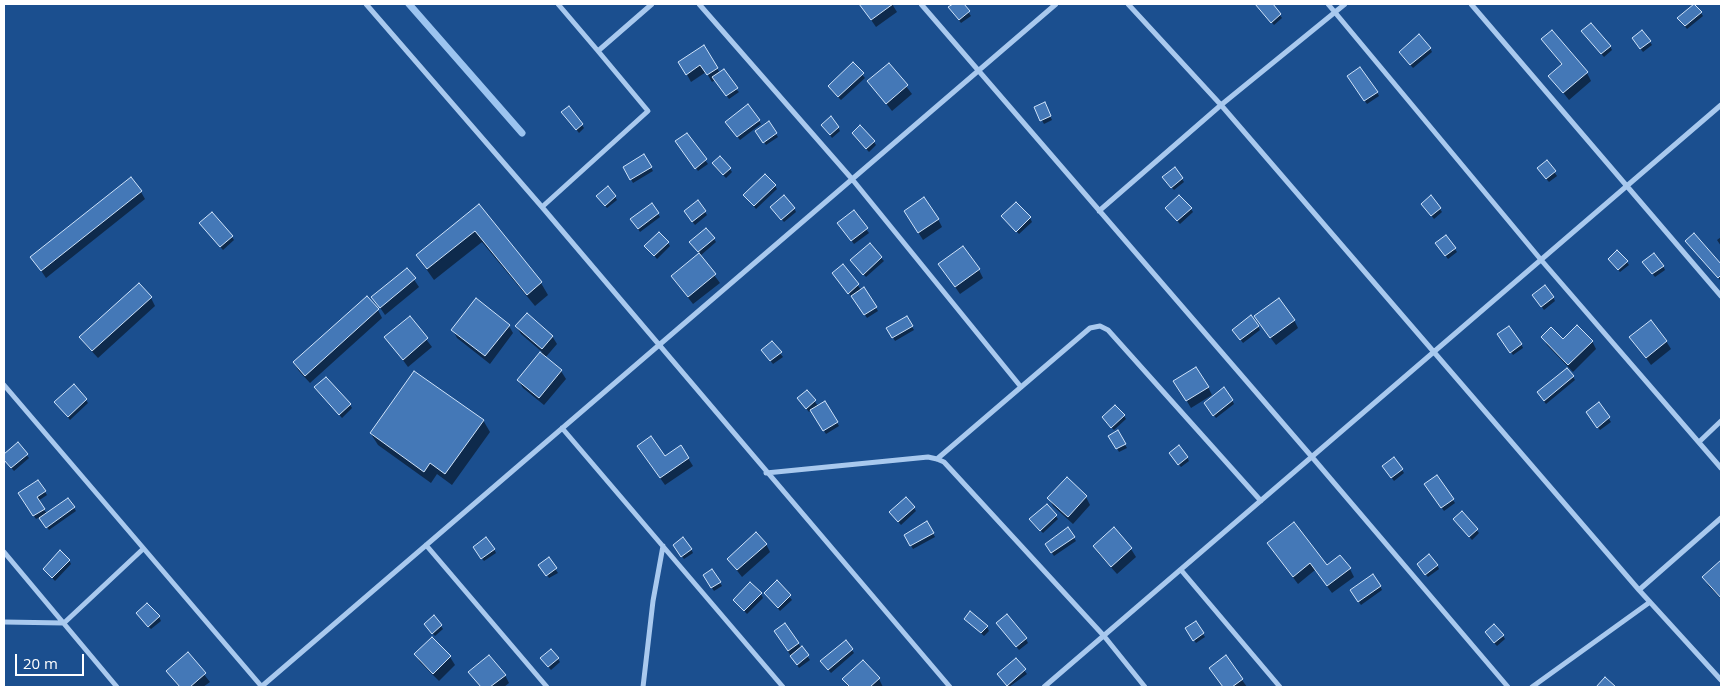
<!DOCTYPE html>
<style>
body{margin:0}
#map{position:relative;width:1725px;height:691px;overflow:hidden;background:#1b4f8f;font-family:"Open Sans",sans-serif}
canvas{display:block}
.frame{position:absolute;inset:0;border:5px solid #fff;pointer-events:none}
.scale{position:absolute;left:15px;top:654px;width:69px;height:22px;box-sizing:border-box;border:2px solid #fff;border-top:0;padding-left:6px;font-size:15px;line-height:18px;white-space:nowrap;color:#fff;-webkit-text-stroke:4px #1b4f8f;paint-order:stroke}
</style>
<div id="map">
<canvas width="1725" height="691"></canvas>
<div class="frame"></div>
<div class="scale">20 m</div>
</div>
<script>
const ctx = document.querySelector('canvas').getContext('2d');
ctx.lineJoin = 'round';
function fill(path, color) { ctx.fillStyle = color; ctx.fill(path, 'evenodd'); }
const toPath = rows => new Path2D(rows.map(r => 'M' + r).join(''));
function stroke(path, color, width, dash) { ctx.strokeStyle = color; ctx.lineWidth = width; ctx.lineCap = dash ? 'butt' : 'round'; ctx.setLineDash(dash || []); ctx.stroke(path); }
fill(toPath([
 [860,4,892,4,897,12,876,27],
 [955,4,963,4,971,16,961,23,950,8],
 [1255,4,1271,4,1282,18,1274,25],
 [1701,13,1703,16,1687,29,1681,22],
 [1552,32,1587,73,1591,81,1569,100,1550,76,1562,65,1542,39],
 [1585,35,1610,46,1612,50,1604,57],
 [1635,42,1650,42,1652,45,1643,52],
 [703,47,720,73,739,92,729,99,715,80,712,82,706,72,691,82,680,62],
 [1430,48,1432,52,1413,68,1402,56],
 [853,64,865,78,841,100,831,90],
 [889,64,912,94,892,111,869,81],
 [1350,80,1377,92,1379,96,1367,104],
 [569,107,584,128,579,133,565,115],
 [1046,107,1052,120,1044,124,1035,108],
 [759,121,761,124,740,140,729,126],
 [769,123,778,137,766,145,757,131],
 [838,127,840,131,832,138,825,128],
 [686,134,708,164,698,171,679,145],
 [855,137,874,142,876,145,869,152],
 [644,156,653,171,633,183,624,167],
 [1547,162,1557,176,1549,182,1540,172],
 [715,167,730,169,732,172,726,178],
 [1182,179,1184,182,1174,190,1166,181],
 [775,186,777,189,756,209,745,196],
 [141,192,145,199,46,278,32,257],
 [615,197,617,200,607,208,600,200],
 [698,202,707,215,695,225,687,215],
 [1422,204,1440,209,1442,212,1434,219],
 [652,205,660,217,640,232,634,223],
 [478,206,541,283,548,295,535,306,482,242,434,280,417,256],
 [794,208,796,212,784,222,774,210],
 [1166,208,1191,209,1193,212,1180,224],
 [853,212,869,233,854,244,841,227],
 [1002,216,1030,218,1032,222,1019,234],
 [910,219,938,219,942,227,923,240],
 [203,227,232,237,234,240,223,250],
 [1694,235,1721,265,1721,281,1689,245],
 [1446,236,1457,252,1448,259,1439,247],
 [1721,237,1721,246,1717,240],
 [714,239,716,242,700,256,720,283,693,304,672,277,700,254,693,245],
 [668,243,670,246,657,259,646,246],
 [869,245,884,261,866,277,854,264],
 [1609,260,1626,261,1629,265,1620,272],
 [940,265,979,270,983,278,960,294],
 [1646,265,1663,266,1665,270,1655,277],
 [843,266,862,291,864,289,878,311,867,318,852,295,851,296,836,277],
 [407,269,419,287,385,315,373,297],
 [1553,297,1555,301,1544,310,1536,299],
 [151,298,155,306,98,358,86,345,81,337],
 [378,310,382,318,310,383,299,371,294,363],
 [906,317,914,330,895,341,888,329],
 [410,318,432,347,408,367,386,337],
 [1294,320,1298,328,1276,345,1260,324],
 [509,326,513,333,490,364,457,338,453,330],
 [516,326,552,336,557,344,545,358,561,371,566,379,544,405,523,388,518,380,542,352,521,334],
 [1258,326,1260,330,1243,343,1236,334],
 [1543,337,1592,341,1596,349,1573,372,1547,345],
 [1631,337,1666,341,1671,349,1651,365],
 [1501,338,1521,344,1523,348,1513,355],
 [772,343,783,357,773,364,765,354],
 [1573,377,1575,380,1546,404,1540,396],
 [1175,381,1208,387,1212,395,1191,408],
 [316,388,350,405,352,408,342,418],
 [807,391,818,406,825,402,839,426,826,434,811,410,809,412,801,402],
 [86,400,88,403,70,420,58,405],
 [1232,400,1234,404,1216,418,1207,407],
 [1599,404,1611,422,1600,430,1589,416],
 [1124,416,1126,419,1114,430,1105,421],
 [483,420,490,432,452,485,437,474,431,483,378,445,371,434],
 [1117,432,1127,448,1119,452,1110,436],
 [17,444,29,458,14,471,5,461,4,456],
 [643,454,688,458,693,466,665,485],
 [1172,457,1187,457,1189,461,1181,467],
 [1386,470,1402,470,1404,473,1394,481],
 [1437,477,1455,503,1444,511,1428,488],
 [45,492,47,495,38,501,47,514,68,499,76,511,49,530,40,517,36,519,21,497],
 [1086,497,1090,505,1073,524,1053,506,1049,498],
 [1047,505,1058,519,1043,533,1033,523],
 [914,508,916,511,901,525,892,515],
 [1462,513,1479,533,1472,540,1457,523],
 [927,523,935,537,913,549,905,535],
 [1068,529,1076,541,1054,556,1046,544],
 [1114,529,1131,549,1136,557,1117,574,1099,554,1094,546],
 [766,544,770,552,742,577,728,559],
 [494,549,496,553,484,561,476,551],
 [676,549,691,549,693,553,684,559],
 [1273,551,1327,567,1350,569,1354,577,1332,593,1315,570,1298,584],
 [549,559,558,573,549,578,542,568],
 [69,560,71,564,55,581,44,569],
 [1721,561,1721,599,1708,585,1704,577],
 [1437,565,1439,569,1428,577,1420,568],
 [712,570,722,586,714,591,704,576],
 [777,582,792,600,780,611,765,593],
 [1380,586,1382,590,1361,605,1353,594],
 [761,594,763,598,747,614,734,600],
 [139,617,159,617,161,621,151,629],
 [434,617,443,629,435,636,428,628],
 [966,619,987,627,989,631,984,636],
 [1195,623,1205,637,1196,643,1186,629],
 [1000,627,1026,639,1028,643,1019,650],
 [777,635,798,643,810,660,799,668],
 [1488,636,1503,636,1505,639,1497,646],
 [432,639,450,657,455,665,439,681,420,662,416,655],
 [846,642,854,653,831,673,824,665],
 [188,654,210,682,203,687,179,687,168,671],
 [1226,657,1242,680,1247,687,1223,687,1215,676,1210,669],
 [542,659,558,659,560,662,551,670],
 [1016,660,1027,674,1009,687,1001,678],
 [863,661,879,679,883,687,848,687,844,679],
 [470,672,505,675,509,683,504,687,480,687]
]), '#0007');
stroke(toPath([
 [409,4,522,133]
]), '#9cc4f0', 7);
const building = toPath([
 [859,4,893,4,871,20,859,4],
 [953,4,964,4,970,11,959,20,948,7,953,4],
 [1255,4,1273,4,1281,14,1271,23,1255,4],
 [1694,4,1702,12,1685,26,1677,18,1694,4],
 [1591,23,1611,46,1601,54,1581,31,1591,23],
 [1552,30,1588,72,1563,93,1548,76,1562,64,1541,39,1552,30],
 [1642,30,1651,41,1640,49,1632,38,1642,30],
 [1419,34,1431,48,1410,65,1399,52,1419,34],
 [704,45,718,68,707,75,700,65,686,75,678,62,704,45],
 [853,62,864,73,838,97,828,86,853,62],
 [889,63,908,85,886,104,867,81,889,63],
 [1360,67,1378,92,1364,101,1347,76,1360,67],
 [724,69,738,88,726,96,712,77,724,69],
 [1045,102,1051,116,1040,121,1034,107,1045,102],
 [748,104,760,120,737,137,725,122,748,104],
 [569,106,583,124,576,130,561,112,569,106],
 [831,116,839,127,830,135,821,125,831,116],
 [769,121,777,133,763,143,755,131,769,121],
 [860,125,875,141,866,149,852,133,860,125],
 [687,133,707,159,695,169,675,141,687,133],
 [644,154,652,167,630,180,623,167,644,154],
 [720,156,731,168,723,175,712,163,720,156],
 [1547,160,1556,171,1546,179,1537,168,1547,160],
 [1175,167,1183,178,1171,188,1162,177,1175,167],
 [765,174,776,185,754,206,743,195,765,174],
 [131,177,142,191,41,271,30,257,131,177],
 [608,186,616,196,605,206,596,196,608,186],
 [784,195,795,208,781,220,770,207,784,195],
 [1179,195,1192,208,1177,221,1165,208,1179,195],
 [1431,195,1441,208,1431,216,1421,204,1431,195],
 [924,197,939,219,918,233,904,211,924,197],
 [698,200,706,211,692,222,684,211,698,200],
 [1016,202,1031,217,1016,232,1001,216,1016,202],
 [652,203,659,213,638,229,630,219,652,203],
 [479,204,542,282,527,295,475,231,427,269,416,255,479,204],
 [854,210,868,228,851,241,837,223,854,210],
 [212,212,233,236,220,247,199,223,212,212],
 [706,228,715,238,698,252,689,242,706,228],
 [659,232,669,242,654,256,644,246,659,232],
 [1694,233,1721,264,1721,275,1718,278,1685,241,1694,233],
 [1446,235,1456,248,1445,256,1435,243,1446,235],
 [870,243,882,257,863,275,850,260,870,243],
 [963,246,980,269,955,287,938,264,963,246],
 [1617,250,1628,261,1618,270,1608,259,1617,250],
 [699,253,716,274,688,297,671,276,699,253],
 [1654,253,1664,266,1652,274,1642,262,1654,253],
 [843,264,859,284,848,294,832,273,843,264],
 [407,268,416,278,380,308,371,297,407,268],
 [139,283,152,297,92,351,79,337,139,283],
 [1545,285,1554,297,1541,307,1532,295,1545,285],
 [864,287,877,307,864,315,851,296,864,287],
 [367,296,379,309,305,376,293,362,367,296],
 [476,298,510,325,485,356,451,330,476,298],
 [1279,298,1295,320,1270,338,1254,316,1279,298],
 [527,313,553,336,542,349,515,326,527,313],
 [1251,315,1259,326,1240,340,1232,330,1251,315],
 [410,316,428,338,403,360,384,337,410,316],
 [907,316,913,326,892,338,886,328,907,316],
 [1651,320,1667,341,1646,358,1629,337,1651,320],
 [1577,325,1593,341,1568,365,1541,337,1551,327,1563,339,1577,325],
 [1509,326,1522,344,1510,353,1497,334,1509,326],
 [772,341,782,352,770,361,761,350,772,341],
 [540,352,562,370,539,398,517,380,540,352],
 [1196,367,1209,387,1186,401,1173,381,1196,367],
 [1567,368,1574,376,1544,401,1537,392,1567,368],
 [414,371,484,420,445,474,430,463,424,472,370,433,414,371],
 [326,377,351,404,339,415,314,387,326,377],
 [74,384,87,399,68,417,54,402,74,384],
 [1224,387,1233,400,1213,416,1204,403,1224,387],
 [807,390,816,400,806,409,797,398,807,390],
 [825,401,838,422,823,431,810,410,825,401],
 [1599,402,1610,417,1597,428,1586,412,1599,402],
 [1115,405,1125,415,1111,428,1102,417,1115,405],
 [1118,430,1126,444,1116,449,1108,436,1118,430],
 [651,436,665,456,681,445,689,458,660,478,637,446,651,436],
 [18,442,28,454,11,468,4,460,4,454,18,442],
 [1179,445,1188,457,1178,465,1169,453,1179,445],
 [1394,457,1403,469,1391,478,1382,466,1394,457],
 [1437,475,1454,499,1441,508,1424,484,1437,475],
 [1067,477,1087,496,1068,517,1047,498,1067,477],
 [38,480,46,491,37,497,45,509,33,516,18,493,38,480],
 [906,497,915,507,898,522,889,512,906,497],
 [68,498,75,507,46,528,39,518,68,498],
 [1047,504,1057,515,1040,531,1029,519,1047,504],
 [1462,511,1478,529,1469,537,1453,519,1462,511],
 [927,521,934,533,910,546,904,535,927,521],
 [1294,522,1327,565,1340,555,1351,568,1327,586,1310,563,1293,577,1267,543,1294,522],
 [1068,527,1075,537,1051,553,1045,544,1068,527],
 [1114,527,1132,548,1111,567,1093,546,1114,527],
 [756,532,767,544,737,570,727,559,756,532],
 [486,537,495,549,481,559,473,547,486,537],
 [683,537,692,549,681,557,673,545,683,537],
 [60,550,70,560,52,578,43,569,60,550],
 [1429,554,1438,565,1425,575,1417,564,1429,554],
 [549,557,557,568,546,576,538,565,549,557],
 [1721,560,1721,598,1702,577,1721,560],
 [712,569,721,582,711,588,703,575,712,569],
 [1373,574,1381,586,1358,602,1350,590,1373,574],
 [777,580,791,595,778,608,764,593,777,580],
 [750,582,762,593,744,611,733,600,750,582],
 [147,603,160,616,148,627,136,613,147,603],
 [970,611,988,626,981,633,964,619,970,611],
 [1007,614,1027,638,1016,647,996,623,1007,614],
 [434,615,442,625,432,634,424,624,434,615],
 [1196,621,1204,633,1193,641,1185,628,1196,621],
 [785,623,799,643,788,651,774,631,785,623],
 [1494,624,1504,635,1494,643,1485,632,1494,624],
 [432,637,451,656,433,674,414,654,432,637],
 [846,640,853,649,828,670,820,661,846,640],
 [802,646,809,655,797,665,790,656,802,646],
 [551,649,559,658,548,667,540,658,551,649],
 [188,652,206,673,190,687,180,687,166,671,188,652],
 [489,655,506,675,490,687,481,687,468,672,489,655],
 [1226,655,1243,679,1232,687,1223,687,1209,668,1226,655],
 [1016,658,1026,669,1007,686,997,674,1016,658],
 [863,660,880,678,870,687,850,687,842,679,863,660],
 [1605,677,1616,687,1596,687,1605,677]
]);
fill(building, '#4478b7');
stroke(building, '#cfe3fa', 1);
stroke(toPath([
 [366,4,542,207,950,687],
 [558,4,598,51],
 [699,4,852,179,1021,387],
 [921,4,1312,457,1508,687],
 [1128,4,1221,105,1639,590,1721,680],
 [1328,4,1542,261,1721,468],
 [1471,4,1721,296],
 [542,207,648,111,598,51,652,4],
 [1099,211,1221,105,1345,4],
 [4,385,262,687],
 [562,428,783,687],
 [1699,442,1721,421],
 [937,459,1090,328,1100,326,1108,330,1261,501],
 [766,473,928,457,937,459,944,462,1104,636,1145,687],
 [426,545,547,687],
 [4,552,117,687],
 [1181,570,1280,687],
 [1639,590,1721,518],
 [4,622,64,623,143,549],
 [261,687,1056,4],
 [643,687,653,601,663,546],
 [1044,687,1721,105],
 [1532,687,1650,602]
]), '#a9c9ee', 5);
</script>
